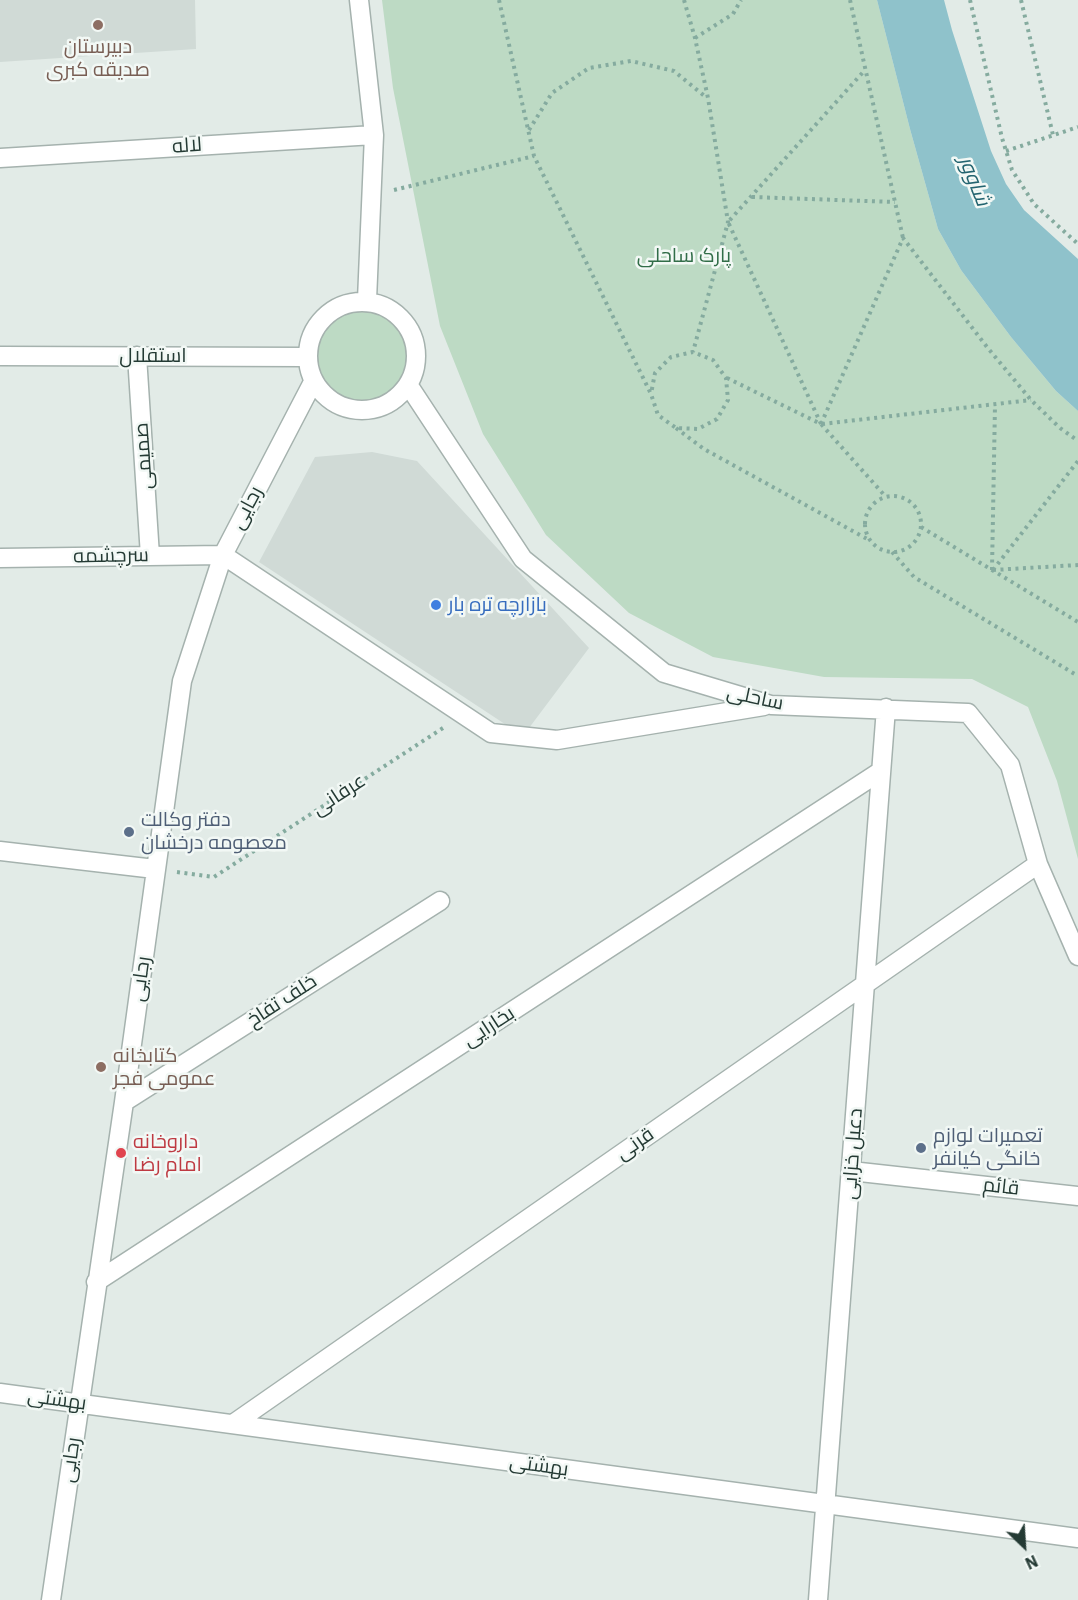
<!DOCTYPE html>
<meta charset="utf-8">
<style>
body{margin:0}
#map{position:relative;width:1078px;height:1600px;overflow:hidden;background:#e2ebe7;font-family:"IBM Plex Sans",sans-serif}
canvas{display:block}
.north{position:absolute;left:994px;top:1516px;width:60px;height:60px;-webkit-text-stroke:4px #f2f8f5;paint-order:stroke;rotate:155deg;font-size:16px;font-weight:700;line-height:24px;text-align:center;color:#243a34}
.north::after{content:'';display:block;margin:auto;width:21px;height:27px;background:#243a34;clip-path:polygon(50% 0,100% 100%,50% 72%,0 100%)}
</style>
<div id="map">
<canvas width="1078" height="1600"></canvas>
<div class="north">N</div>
</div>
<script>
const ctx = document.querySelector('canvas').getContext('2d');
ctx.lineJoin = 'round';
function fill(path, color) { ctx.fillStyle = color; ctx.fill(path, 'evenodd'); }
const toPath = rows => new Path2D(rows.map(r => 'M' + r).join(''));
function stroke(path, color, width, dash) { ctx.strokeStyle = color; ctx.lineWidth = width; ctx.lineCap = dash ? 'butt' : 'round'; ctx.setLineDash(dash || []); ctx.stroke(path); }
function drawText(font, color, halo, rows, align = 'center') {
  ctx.font = font + ' "IBM Plex Sans",Cairo,sans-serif'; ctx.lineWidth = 5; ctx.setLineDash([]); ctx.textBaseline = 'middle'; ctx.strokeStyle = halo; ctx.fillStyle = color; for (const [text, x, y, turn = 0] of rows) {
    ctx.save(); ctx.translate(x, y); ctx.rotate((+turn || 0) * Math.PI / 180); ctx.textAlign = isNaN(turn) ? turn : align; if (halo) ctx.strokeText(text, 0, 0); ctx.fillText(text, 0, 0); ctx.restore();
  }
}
fill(toPath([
 [0,0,195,0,196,49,0,62],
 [372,452,417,461,589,648,523,736,259,562,315,457]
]), '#d0dad6');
fill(toPath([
 [382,0,877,0,910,129,938,229,961,270,1011,337,1056,391,1078,411,1078,859,1057,781,1028,707,972,679,824,677,713,657,629,613,546,535,483,434,440,326,393,88],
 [367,306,391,313,410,333,415,359,406,385,387,401,362,408,336,401,316,381,312,355,319,329,340,309]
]), '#bddac4');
fill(toPath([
 [877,0,944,0,952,30,991,151,1006,184,1024,210,1078,259,1078,411,1056,391,1011,337,961,270,938,229,910,129]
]), '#8fc2cb');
const minor = toPath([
 [359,0,374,135,367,300],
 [0,158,374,135],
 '308 356a54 54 0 1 1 108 0a54 54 0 1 1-108 0Z',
 [0,356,306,357],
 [137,356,150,556],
 [409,386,523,559,664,673,771,705,968,713,1010,765,1038,864,1078,956],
 [223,555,491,733,557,740,764,706],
 [0,558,223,555],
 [0,851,155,869],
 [124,1102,440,901],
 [851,1171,1078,1196],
 [96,1282,881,771],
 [0,1393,1078,1538],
 [233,1424,1038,864],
 [51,1600,124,1102,182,681,223,555,313,382],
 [818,1600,886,708]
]);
stroke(minor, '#a5b2ae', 21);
stroke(toPath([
 [499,0,534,156,651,394,658,415,676,428,698,429,717,419,728,400,726,378,713,360,693,352,671,357,655,373,651,394],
 [684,0,695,38,708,98,728,222,693,352],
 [850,0,903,238],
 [970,0,1002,138,1012,170,1034,204,1078,244],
 [1021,0,1053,135],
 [695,38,733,14,741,0],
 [529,130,552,93,589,68,631,61,674,71,707,98],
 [1006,151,1078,127],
 [394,190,534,156],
 [752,197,895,202],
 [727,378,821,424,886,497],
 [821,424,903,238,987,347,1031,400,1060,428,1078,441],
 [821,424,728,222,865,70],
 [822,424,1031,400],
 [676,428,704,449,869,540],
 '865 524a28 28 0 1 1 56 0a28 28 0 1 1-56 0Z',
 [921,527,1078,622],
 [892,552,914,577,1078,676],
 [992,570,995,405],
 [993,570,1078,461],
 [993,570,1078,565],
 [177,872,214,877,443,728]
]), '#85ab9f', 4, [3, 4.5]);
stroke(minor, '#fff', 18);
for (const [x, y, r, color] of [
 [98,25,6,"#8d6e63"],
 [436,605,6,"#3f7fe0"],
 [129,832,6,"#5c6f8a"],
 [101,1067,6,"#8d6e63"],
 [921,1148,6,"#5c6f8a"],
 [121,1153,6,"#e0444e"]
]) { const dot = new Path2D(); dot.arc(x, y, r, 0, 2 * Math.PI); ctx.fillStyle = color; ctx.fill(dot); stroke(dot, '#f2f8f5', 2); }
drawText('20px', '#785e54', '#f2f8f5', [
 ["دبیرستان",98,47],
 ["صدیقه کبری",98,70],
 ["کتابخانه",113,1056,"left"],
 ["عمومی فجر",113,1079,"left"]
]);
drawText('20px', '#243a34', '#f2f8f5', [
 ["لاله",187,146,-4],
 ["استقلال",153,356],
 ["صمیمی",144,456,-94],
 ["رجایی",247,508,-62],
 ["سرچشمه",111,556,-1],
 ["ساحلی",755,698,12],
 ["عرفانی",339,795,-33],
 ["رجایی",141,979,-82],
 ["خلف تفاخ",282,1001,-33],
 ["بخارایی",489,1027,-33],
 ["قرنی",635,1144,-35],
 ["دعبل خزایی",853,1154,-86],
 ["قائم",1001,1187,6],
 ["بهشتی",57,1400,8],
 ["رجایی",71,1460,-82],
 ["بهشتی",539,1466,8]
]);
drawText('20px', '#316d48', '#f2f8f5', [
 ["پارک ساحلی",684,256]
]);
drawText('20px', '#366cbe', '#f2f8f5', [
 ["بازارچه تره بار",448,605]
], 'left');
drawText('20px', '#4e5e75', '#f2f8f5', [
 ["دفتر وکالت",141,820],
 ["معصومه درخشان",141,843],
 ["تعمیرات لوازم",933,1136],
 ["خانگی کیانفر",933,1159]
], 'left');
drawText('20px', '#be3a42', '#f2f8f5', [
 ["داروخانه",133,1142],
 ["امام رضا",133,1165]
], 'left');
drawText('italic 21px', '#236470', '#f2f8f5', [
 ["شاوور",974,181,68]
]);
</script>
